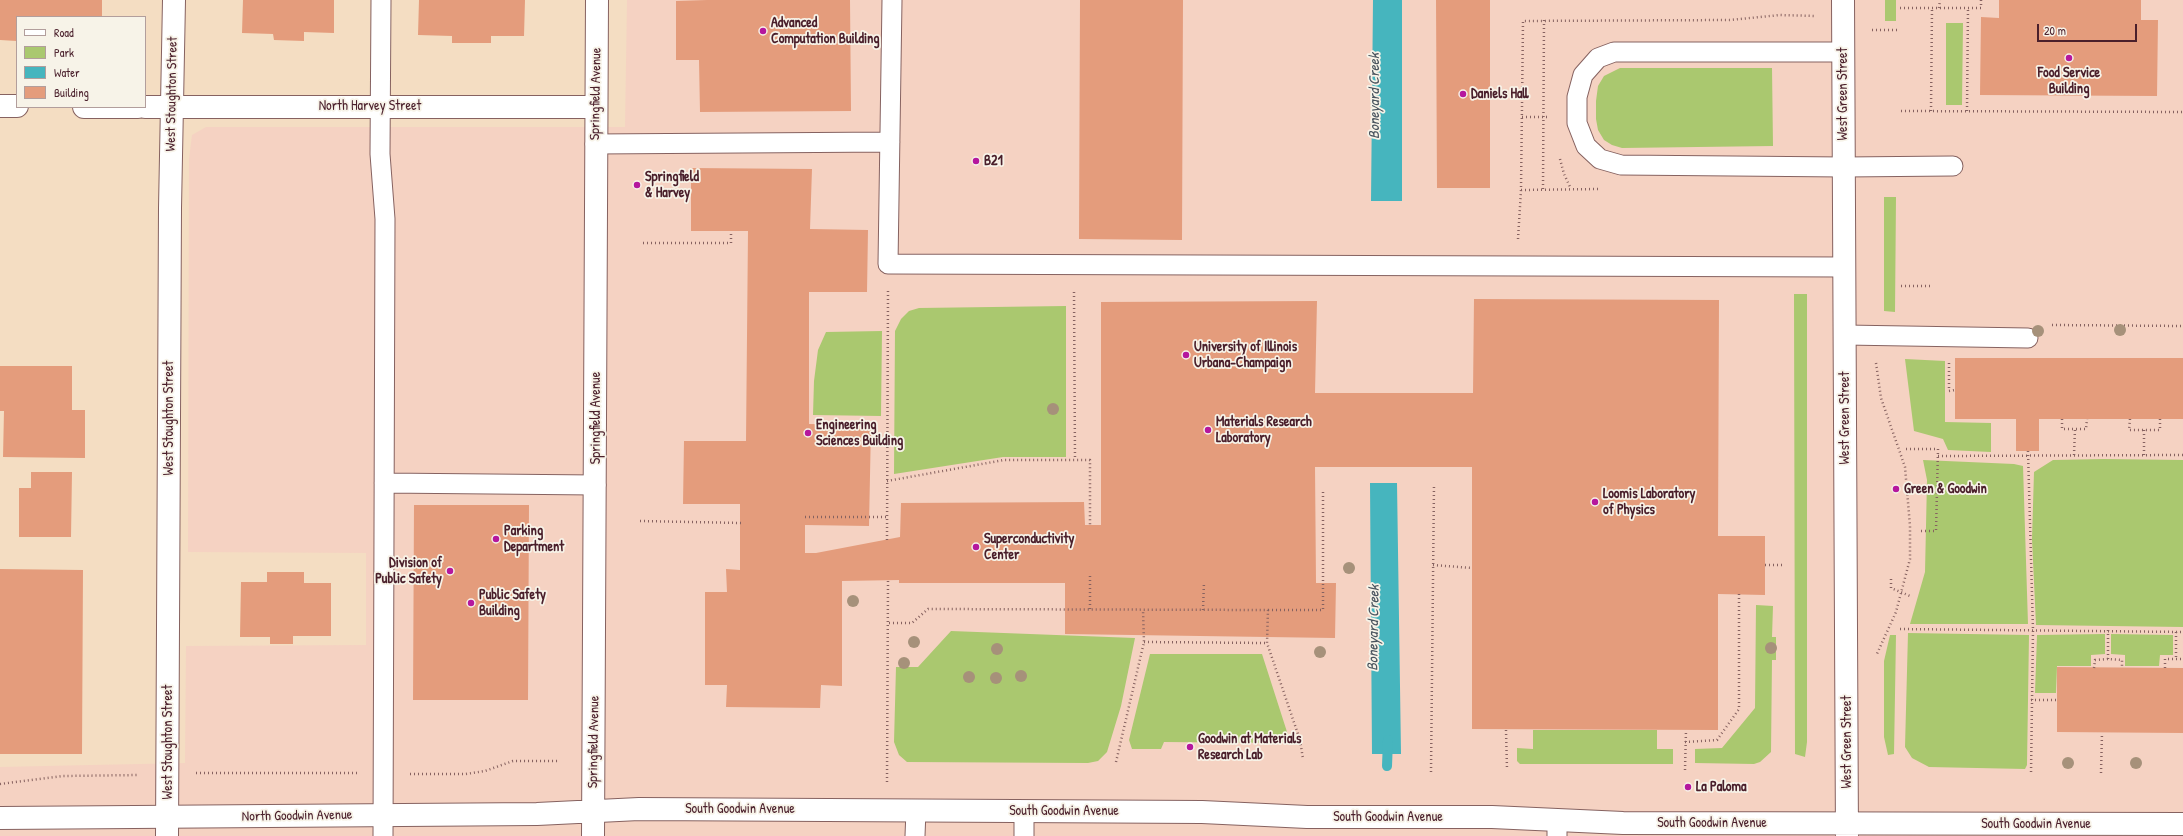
<!DOCTYPE html>
<style>
body{margin:0}
#map{position:relative;width:2183px;height:836px;overflow:hidden;background:#f4ddc2;font-family:"Patrick Hand",sans-serif}
canvas{display:block}
.legend{position:absolute;left:16px;top:16px;width:130px;height:92px;box-sizing:border-box;background:#f7f3e8;border:1px solid #b29e9c;margin:0;padding:5px 7px;list-style:none;font-size:12px;color:#4a1f2b}
.legend li{display:flex;align-items:center;gap:8px;height:20px}
.legend b{width:20px;border:1px solid #b29e9c}
.scale{position:absolute;left:2037px;top:24px;width:100px;height:18px;box-sizing:border-box;border:2px solid #4a1f2b;border-top:0;padding-left:5px;font-size:12px;line-height:14px;white-space:nowrap;color:#4a1f2b;-webkit-text-stroke:3px #f7f3e8;paint-order:stroke}
</style>
<div id="map">
<canvas width="2183" height="836"></canvas>
<ul class="legend">
<li><b style="height:5px;background:#fff"></b>Road</li>
<li><b style="height:11px;background:#aac86f"></b>Park</li>
<li><b style="height:11px;background:#46b5be"></b>Water</li>
<li><b style="height:11px;background:#e49c7c"></b>Building</li>
</ul>
<div class="scale">20 m</div>
</div>
<script>
const ctx = document.querySelector('canvas').getContext('2d');
ctx.lineJoin = 'round';
function fill(path, color) { ctx.fillStyle = color; ctx.fill(path, 'evenodd'); }
const toPath = rows => new Path2D(rows.map(r => 'M' + r).join(''));
function stroke(path, color, width, dash) { ctx.strokeStyle = color; ctx.lineWidth = width; ctx.lineCap = dash ? 'butt' : 'round'; ctx.setLineDash(dash || []); ctx.stroke(path); }
function drawText(font, color, halo, rows, align = 'center') {
  ctx.font = font + ' "Patrick Hand",sans-serif'; ctx.lineWidth = 3.5; ctx.setLineDash([]); ctx.textBaseline = 'middle'; ctx.strokeStyle = halo; ctx.fillStyle = color; for (const [text, x, y, turn = 0] of rows) {
    ctx.save(); ctx.translate(x, y); ctx.rotate((+turn || 0) * Math.PI / 180); ctx.textAlign = isNaN(turn) ? turn : align; if (halo) ctx.strokeText(text, 0, 0); ctx.fillText(text, 0, 0); ctx.restore();
  }
}
fill(toPath([
 [627,0,2183,0,2183,836,0,836,0,767,185,763,186,646,366,645,366,553,188,552,189,159,192,135,206,127,625,127]
]), '#f5d2c2');
fill(toPath([
 [1885,0,1896,0,1896,21,1885,21],
 [1946,23,1963,23,1962,105,1946,105],
 [1620,68,1772,68,1773,146,1622,148,1612,145,1604,140,1598,130,1596,119,1596,101,1598,86,1604,76],
 [1884,197,1896,197,1895,312,1884,311],
 [1794,294,1807,294,1807,742,1805,757,1795,754],
 [1066,306,1066,457,1003,457,894,474,895,331,901,319,909,311,919,308],
 [882,331,881,416,813,415,814,381,818,350,826,332],
 [1905,359,1945,361,1945,422,1991,423,1991,452,1948,450,1943,439,1914,431],
 [2104,459,2183,460,2183,627,2036,625,2032,539,2034,472,2053,460],
 [1923,460,2014,464,2023,466,2028,624,1910,624,1925,572,1927,480],
 [1756,605,1773,606,1772,637,1776,637,1776,660,1772,660,1771,752,1760,762,1754,764,1695,763,1695,749,1722,748,1755,708],
 [951,631,1135,638,1121,706,1107,752,1098,761,1088,763,907,762,899,755,894,742,896,667,918,667],
 [1908,633,2029,635,2027,765,2025,769,1929,767,1912,758,1905,747],
 [2105,634,2105,654,2091,655,2091,666,2057,666,2056,693,2035,693,2037,635],
 [2111,634,2173,635,2173,655,2160,655,2159,666,2125,666,2125,655,2111,654],
 [1890,635,1896,635,1894,754,1888,755,1884,737,1884,661],
 [1150,654,1262,654,1288,735,1287,741,1278,743,1164,742,1161,749,1132,749,1129,740],
 [1533,730,1657,730,1657,749,1673,749,1673,764,1520,764,1517,761,1517,748,1533,749]
]), '#aac86f');
fill(toPath([
 [1373,0,1402,0,1402,201,1371,201],
 [1370,483,1397,483,1401,754,1372,754]
]), '#46b5be');
stroke(toPath([
 [1387,766,1388,740]
]), '#46b5be', 10);
fill(toPath([
 [0,0,102,0,102,17,17,17,17,41,0,40],
 [243,0,334,0,334,33,304,32,304,41,274,40,273,34,242,33],
 [419,0,525,0,524,36,491,36,491,43,452,43,452,36,418,35],
 [707,0,850,0,851,111,700,112,699,60,676,60,676,1],
 [1080,0,1183,0,1182,240,1079,239],
 [1436,0,1490,0,1490,188,1437,188],
 [1999,0,2141,0,2141,20,2158,20,2157,96,1980,95,1981,17,1999,18],
 [691,168,812,169,810,229,868,230,867,292,809,292,809,424,871,425,869,526,805,525,805,553,816,553,900,537,901,503,1084,502,1085,525,1101,525,1101,302,1317,301,1315,393,1473,393,1474,299,1719,300,1718,536,1765,536,1765,595,1718,594,1718,730,1472,729,1472,467,1315,467,1316,583,1336,583,1335,638,1065,634,1065,583,899,583,899,580,842,581,842,686,821,685,820,708,726,707,727,685,705,685,705,592,727,592,726,569,740,570,740,504,683,504,684,441,746,441,748,231,691,231],
 [1955,358,2183,358,2183,419,2039,419,2039,451,2016,451,2016,419,1955,419],
 [0,366,72,366,72,410,85,410,85,458,3,457,4,411,0,411],
 [31,472,72,472,71,537,19,537,19,488,31,488],
 [414,505,529,505,528,700,413,700],
 [0,569,83,570,82,754,0,754],
 [267,572,304,572,304,583,331,583,331,636,293,636,293,644,270,644,270,637,240,637,241,582,267,582],
 [2057,667,2183,668,2183,733,2057,732]
]), '#e49c7c');
const service = toPath([
 [381,0,380,154,385,219,383,836],
 [892,0,888,264,1844,267],
 [1843,52,1614,52,1598,58,1583,75,1577,97,1577,123,1586,146,1600,159,1621,165,1844,167,1953,166],
 [595,144,890,142],
 [1845,335,2028,338],
 [384,483,596,485],
 [915,836,916,810],
 [1024,836,1024,811],
 [1557,836,1557,820]
]);
const minor = toPath([
 [0,106,17,106],
 [84,107,138,107],
 [145,107,595,107],
 [167,836,170,208,174,0]
]);
const tertiary = toPath([
 [1843,0,1847,836],
 [0,818,537,814,639,809,1202,812,1307,817,1492,817,1623,823,2183,824],
 [593,836,597,0]
]);
stroke(service, '#866260', 21);
stroke(minor, '#866260', 24);
stroke(tertiary, '#866260', 24);
stroke(toPath([
 [1900,8,1981,8,1981,0],
 [1939,8,1940,0],
 [1872,30,1900,30],
 [1901,111,2183,112],
 [1931,111,1932,8],
 [1967,111,1968,7],
 [1522,117,1550,117],
 [1560,159,1564,174,1571,189],
 [1543,189,1544,20],
 [1521,190,1599,189],
 [1518,239,1521,190,1523,21,1730,20,1780,15,1815,16],
 [643,243,731,243,731,231],
 [1901,286,1933,286],
 [1074,292,1075,460],
 [2052,325,2183,326],
 [1876,363,1881,398,1905,467,1910,526,1910,559,1896,612,1876,656],
 [1949,363,1949,391,1955,390],
 [2062,419,2062,429,2086,429,2087,419],
 [2130,419,2129,430,2160,430,2160,419],
 [2144,430,2144,455],
 [1906,449,1938,449,1936,531,1920,531],
 [2028,451,2033,630,2031,774],
 [2074,455,2075,429],
 [1938,456,2183,455],
 [887,481,1004,460,1090,460,1090,525],
 [805,517,887,517],
 [640,521,741,523],
 [887,540,888,291],
 [1433,565,1472,568],
 [1765,565,1784,565],
 [1891,579,1891,588,1910,596],
 [1090,609,1090,575],
 [1203,610,1204,582],
 [1268,610,1323,610,1323,489],
 [889,623,912,623,928,609,1268,610,1267,643,1300,740,1303,759],
 [1900,629,2183,632],
 [2176,632,2176,659],
 [1144,642,1267,643],
 [2108,659,2108,630],
 [2094,668,2095,660,2108,659,2122,660,2122,668],
 [2165,668,2165,659,2183,659],
 [2031,700,2057,700],
 [1506,730,1507,769],
 [1685,742,1717,740,1739,709,1739,594],
 [1116,762,1144,642,1143,610],
 [1685,770,1686,730],
 [1431,772,1434,484],
 [196,773,357,773],
 [2101,773,2102,733],
 [410,774,466,774,485,771,513,761,560,761],
 [887,782,888,580],
 [0,784,63,776,139,775]
]), '#866260', 2.5, [1, 3]);
stroke(service, '#fff', 19);
stroke(minor, '#fff', 22);
stroke(tertiary, '#fff', 22);
ctx.fillStyle = '#a6917a';
for (const [x, y] of [
 [2120,330],
 [2038,331],
 [1053,409],
 [1349,568],
 [853,601],
 [914,642],
 [1771,648],
 [997,649],
 [1320,652],
 [904,663],
 [1021,676],
 [969,677],
 [996,678],
 [2068,763],
 [2136,763]
]) { ctx.beginPath(); ctx.arc(x, y, 6, 0, 2 * Math.PI); ctx.fill(); }
for (const [x, y, r, color] of [
 [763,31,4,"#b5179e"],
 [2069,58,4,"#b5179e"],
 [1463,94,4,"#b5179e"],
 [976,161,4,"#b5179e"],
 [637,185,4,"#b5179e"],
 [1186,355,4,"#b5179e"],
 [1208,430,4,"#b5179e"],
 [808,433,4,"#b5179e"],
 [1896,489,4,"#b5179e"],
 [1595,502,4,"#b5179e"],
 [496,539,4,"#b5179e"],
 [976,547,4,"#b5179e"],
 [450,571,4,"#b5179e"],
 [471,603,4,"#b5179e"],
 [1190,747,4,"#b5179e"],
 [1688,787,4,"#b5179e"]
]) { const dot = new Path2D(); dot.arc(x, y, r, 0, 2 * Math.PI); ctx.fillStyle = color; ctx.fill(dot); stroke(dot, '#f7f3e8', 1.5); }
drawText('bold 14px', '#4a1f2b', '#f7f3e8', [
 ["Advanced",771,23],
 ["Computation Building",771,39],
 ["Food Service",2069,73,"center"],
 ["Building",2069,89,"center"],
 ["Daniels Hall",1471,94],
 ["B21",984,161],
 ["Springfield",645,177],
 ["& Harvey",645,193],
 ["University of Illinois",1194,347],
 ["Urbana-Champaign",1194,363],
 ["Materials Research",1216,422],
 ["Laboratory",1216,438],
 ["Engineering",816,425],
 ["Sciences Building",816,441],
 ["Green & Goodwin",1904,489],
 ["Loomis Laboratory",1603,494],
 ["of Physics",1603,510],
 ["Parking",504,531],
 ["Department",504,547],
 ["Superconductivity",984,539],
 ["Center",984,555],
 ["Division of",442,563,"right"],
 ["Public Safety",442,579,"right"],
 ["Public Safety",479,595],
 ["Building",479,611],
 ["Goodwin at Materials",1198,739],
 ["Research Lab",1198,755],
 ["La Paloma",1696,787]
], 'left');
drawText('14px', '#4a1f2b', '#f7f3e8', [
 ["West Stoughton Street",172,94,-89],
 ["Springfield Avenue",596,94,-89],
 ["West Green Street",1843,94,-90],
 ["North Harvey Street",370,106],
 ["West Stoughton Street",169,418,-90],
 ["Springfield Avenue",596,418,-90],
 ["West Green Street",1845,418,-90],
 ["West Stoughton Street",168,742,-90],
 ["Springfield Avenue",594,742,-89],
 ["West Green Street",1847,742,-90],
 ["South Goodwin Avenue",740,809],
 ["South Goodwin Avenue",1064,811],
 ["North Goodwin Avenue",297,816,-1],
 ["South Goodwin Avenue",1388,817],
 ["South Goodwin Avenue",1712,823],
 ["South Goodwin Avenue",2036,824]
]);
drawText('italic 15px', '#49545e', '#f7f3e8', [
 ["Boneyard Creek",1375,96,-90],
 ["Boneyard Creek",1374,628,-89]
]);
</script>
